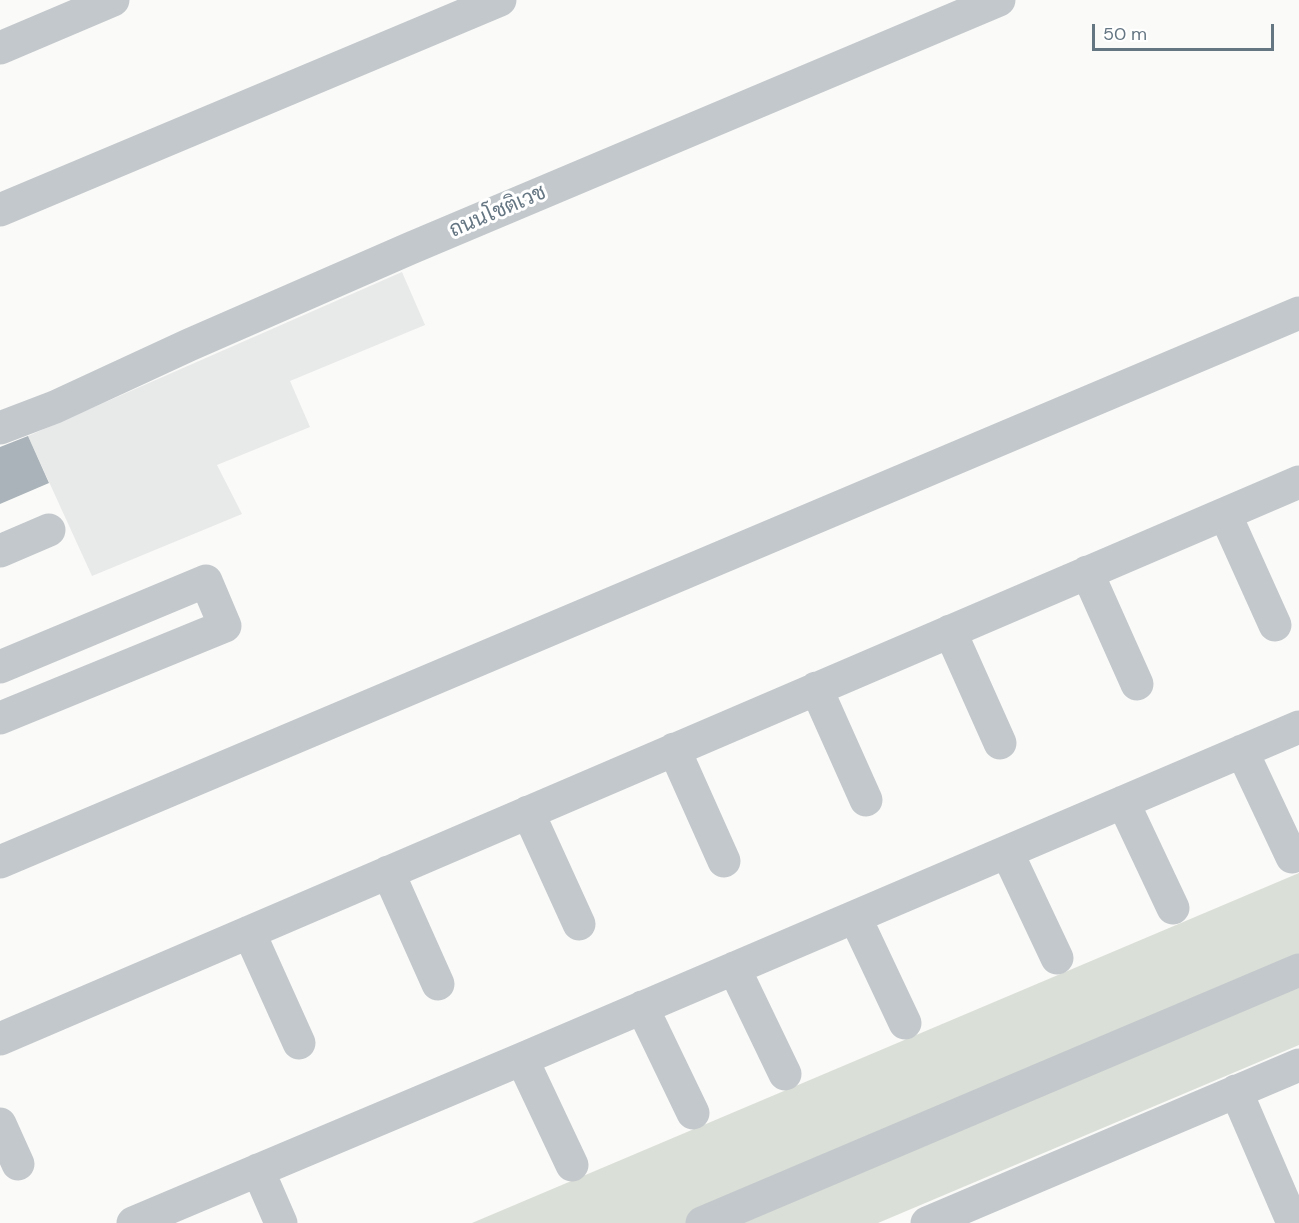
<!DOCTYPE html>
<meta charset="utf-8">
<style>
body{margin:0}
#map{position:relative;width:1299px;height:1223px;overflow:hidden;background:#fafaf8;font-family:"DM Sans",sans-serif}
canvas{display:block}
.scale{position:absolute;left:1092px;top:24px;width:182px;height:27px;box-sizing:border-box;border:3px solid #657683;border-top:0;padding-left:8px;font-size:18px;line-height:21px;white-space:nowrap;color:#657683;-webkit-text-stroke:4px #fff;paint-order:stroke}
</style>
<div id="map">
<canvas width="1299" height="1223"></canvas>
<div class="scale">50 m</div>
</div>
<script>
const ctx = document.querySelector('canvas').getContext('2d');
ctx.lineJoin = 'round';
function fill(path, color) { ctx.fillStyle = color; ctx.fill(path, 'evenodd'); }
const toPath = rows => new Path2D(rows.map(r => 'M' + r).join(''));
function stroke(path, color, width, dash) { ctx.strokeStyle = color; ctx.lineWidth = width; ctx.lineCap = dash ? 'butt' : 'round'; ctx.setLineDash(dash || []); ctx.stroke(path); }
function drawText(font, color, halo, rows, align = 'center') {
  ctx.font = font + ' "DM Sans",Sarabun,sans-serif'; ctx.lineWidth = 6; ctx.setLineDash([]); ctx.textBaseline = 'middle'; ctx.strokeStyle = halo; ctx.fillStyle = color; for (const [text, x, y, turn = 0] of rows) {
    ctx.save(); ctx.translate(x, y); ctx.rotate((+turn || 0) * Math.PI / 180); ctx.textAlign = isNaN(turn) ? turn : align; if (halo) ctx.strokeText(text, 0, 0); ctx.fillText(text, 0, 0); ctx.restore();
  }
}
fill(toPath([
 [402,272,425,325,290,381,310,427,217,465,242,514,92,576,28,436]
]), '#e8e9e9');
fill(toPath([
 [1299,873,1299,1045,878,1223,472,1223]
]), '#dadfd7');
fill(toPath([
 [28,436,49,483,0,504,0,447]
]), '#aab3b9');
stroke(toPath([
 [0,48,113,0],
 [0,210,500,0],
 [0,428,55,407,189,345,411,248,999,0],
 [1225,514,1275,625],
 [0,551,49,530],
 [1087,572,1137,684],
 [950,631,1000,743],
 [0,667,206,581,225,626,0,718],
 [816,688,866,800],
 [674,749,724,861],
 [1242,751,1292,857],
 [1123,802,1173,908],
 [528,812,579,924],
 [1007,852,1057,958],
 [0,862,1299,313],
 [388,872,438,984],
 [855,917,905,1023],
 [249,932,299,1043],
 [734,968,785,1074],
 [642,1007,693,1113],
 [0,1039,1299,482],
 [522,1059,572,1165],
 [1236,1091,1293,1223],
 [0,1124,18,1164],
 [258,1170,281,1223],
 [133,1223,522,1059,1299,727],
 [702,1223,1299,970],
 [927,1223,1299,1065]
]), '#c3c8cc', 33);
drawText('21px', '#657683', '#fff', [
 ["ถนนโชติเวช",498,212,-23]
]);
</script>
